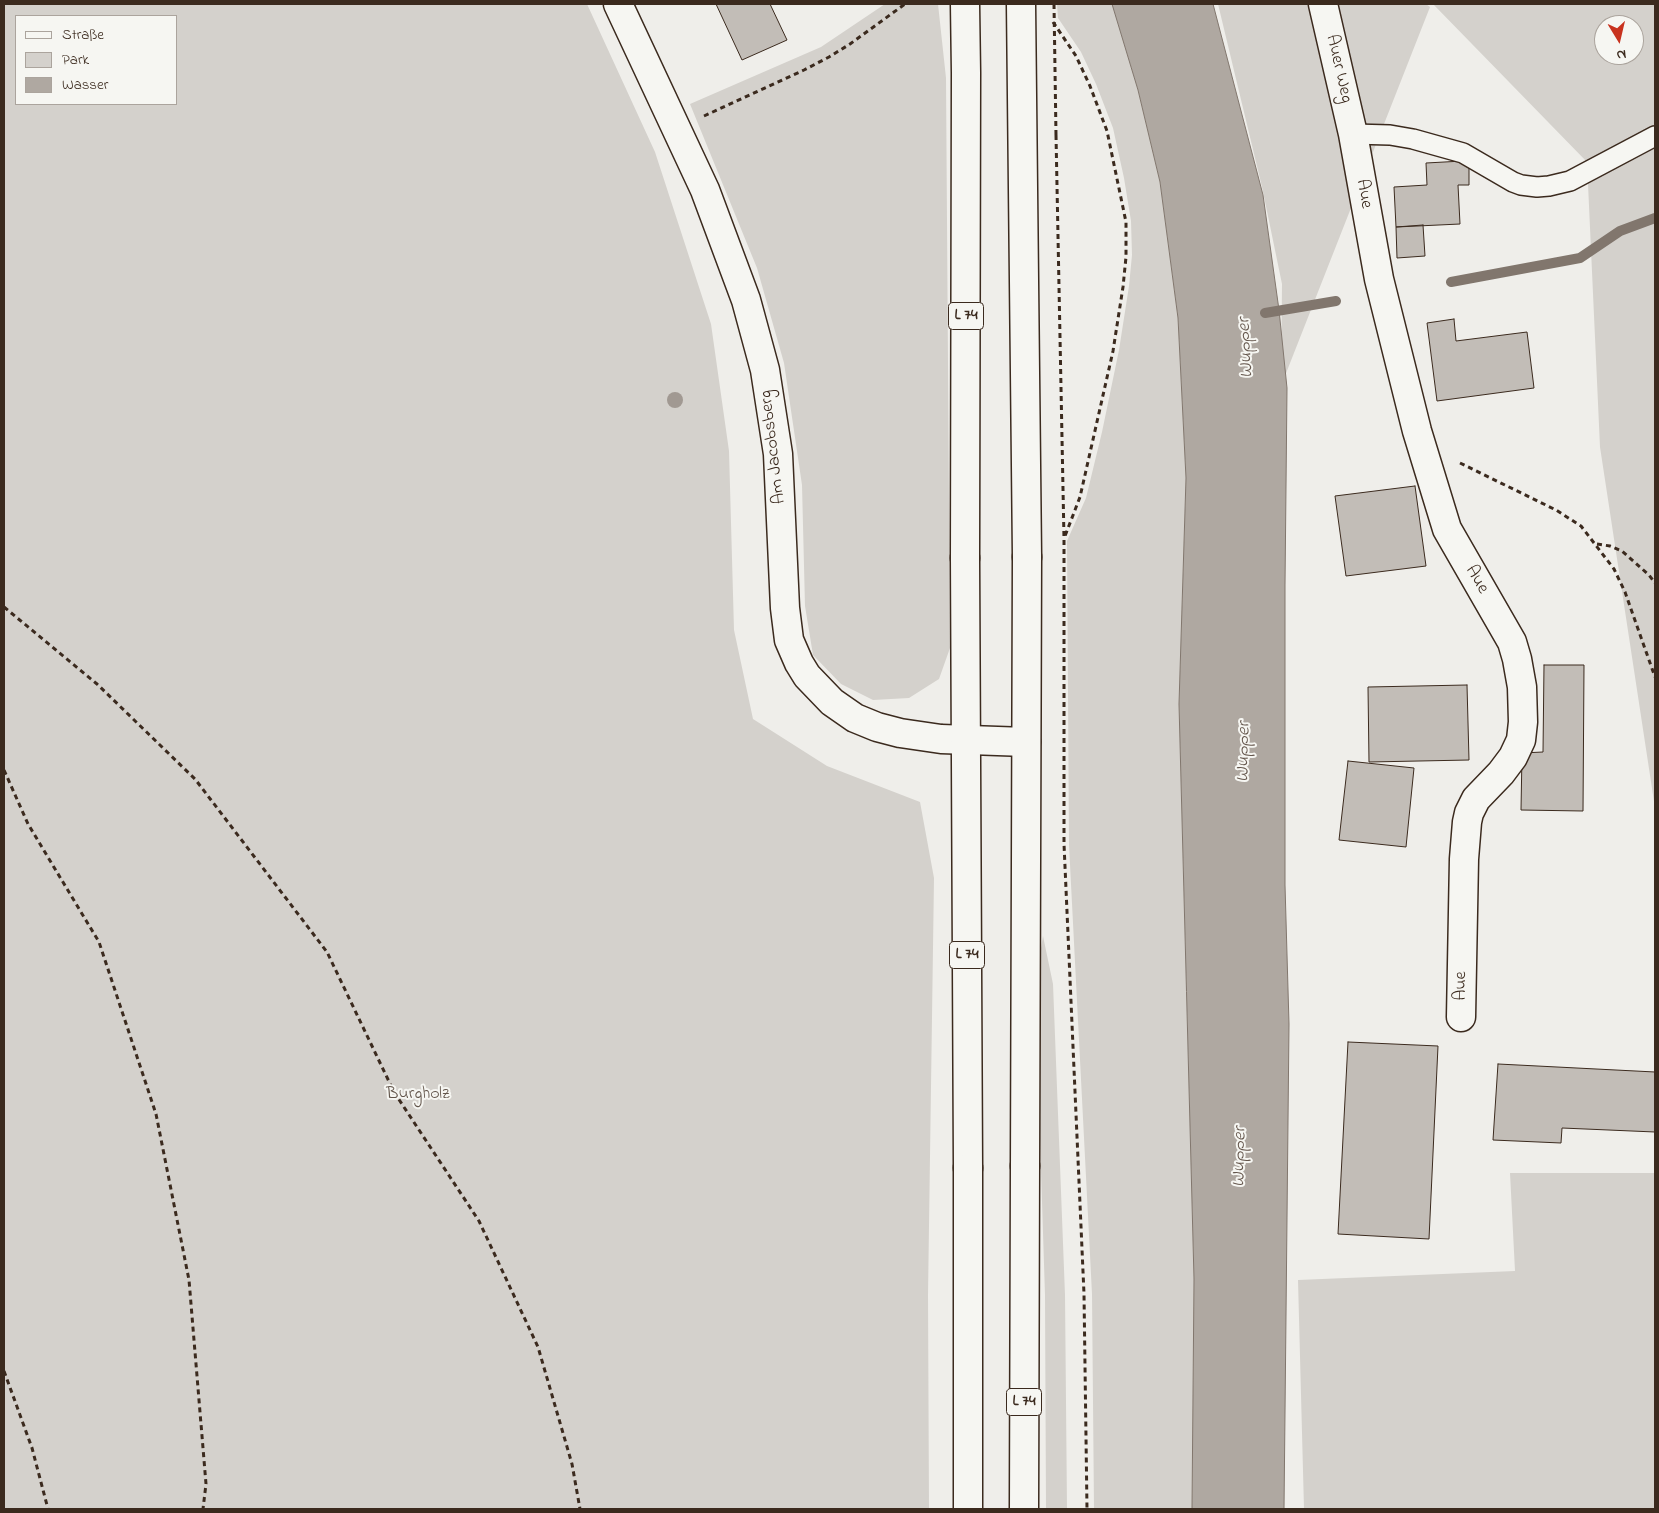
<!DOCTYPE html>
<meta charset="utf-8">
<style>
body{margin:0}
#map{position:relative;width:1659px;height:1513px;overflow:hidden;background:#efeeea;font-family:"Indie Flower",sans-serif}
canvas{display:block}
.frame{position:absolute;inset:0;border:5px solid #3b2a1e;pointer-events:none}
.legend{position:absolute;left:15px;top:15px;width:162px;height:90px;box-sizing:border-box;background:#f6f6f2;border:1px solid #aba49d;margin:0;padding:6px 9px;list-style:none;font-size:15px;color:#3b2a1e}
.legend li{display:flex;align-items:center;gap:10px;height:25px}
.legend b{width:25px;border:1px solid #aba49d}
.north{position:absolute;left:1594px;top:15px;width:50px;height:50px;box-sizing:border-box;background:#f6f6f2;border:1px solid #aba49d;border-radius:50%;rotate:171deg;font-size:14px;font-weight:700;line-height:20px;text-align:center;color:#3b2a1e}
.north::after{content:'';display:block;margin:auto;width:18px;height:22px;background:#c8321e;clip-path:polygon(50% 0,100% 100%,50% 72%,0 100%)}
</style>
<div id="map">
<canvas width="1659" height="1513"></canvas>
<div class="frame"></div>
<ul class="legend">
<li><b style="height:6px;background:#f6f6f2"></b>Straße</li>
<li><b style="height:14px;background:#d4d1cc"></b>Park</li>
<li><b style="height:14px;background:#afa8a1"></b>Wasser</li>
</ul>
<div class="north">N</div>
</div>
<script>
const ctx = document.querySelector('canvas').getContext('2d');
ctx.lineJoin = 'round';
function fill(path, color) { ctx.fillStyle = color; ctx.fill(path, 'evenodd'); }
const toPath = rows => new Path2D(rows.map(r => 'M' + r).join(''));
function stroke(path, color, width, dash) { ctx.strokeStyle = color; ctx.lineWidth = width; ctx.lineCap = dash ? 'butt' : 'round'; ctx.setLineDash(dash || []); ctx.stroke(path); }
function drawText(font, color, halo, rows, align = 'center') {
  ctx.font = font + ' "Indie Flower",sans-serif'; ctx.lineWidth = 4; ctx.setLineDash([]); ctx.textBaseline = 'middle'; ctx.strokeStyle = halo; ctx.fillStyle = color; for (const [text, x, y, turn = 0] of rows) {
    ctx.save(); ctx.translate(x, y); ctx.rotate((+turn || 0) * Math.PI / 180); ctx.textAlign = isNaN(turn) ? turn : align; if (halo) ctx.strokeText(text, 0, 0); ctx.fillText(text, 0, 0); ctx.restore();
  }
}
fill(toPath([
 [4,4,587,4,655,152,711,324,729,451,734,630,753,719,827,766,920,802,934,878,928,1295,929,1509,4,1509],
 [176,16,176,104,16,104,16,16],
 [885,4,938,4,946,78,950,648,939,679,909,698,873,700,841,684,813,655,805,606,802,485,784,363,757,268,690,104,821,47],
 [1057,4,1113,4,1138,90,1160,182,1178,318,1186,478,1179,704,1194,1279,1192,1509,1094,1509,1092,1294,1069,845,1067,541,1086,498,1102,432,1119,350,1129,286,1132,255,1131,221,1124,178,1113,128,1096,84,1081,52,1058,18],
 [1218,4,1426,4,1430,7,1281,386,1282,284,1262,187],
 [1433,4,1655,4,1655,808,1600,447,1587,162],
 [1604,25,1634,25,1634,55,1604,55],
 [1043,936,1053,984,1065,1295,1067,1509,1046,1509,1045,1295,1035,984],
 [1510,1173,1655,1173,1655,1509,1304,1509,1298,1280,1515,1271]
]), '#d4d1cc');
const water = toPath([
 [1112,4,1213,4,1263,195,1279,310,1287,388,1285,585,1285,885,1289,1024,1284,1509,1192,1509,1194,1279,1179,704,1186,478,1178,318,1160,182,1138,90,1112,4]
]);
fill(water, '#afa8a1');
stroke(water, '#81766d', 1);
stroke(toPath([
 [1451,282,1580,258,1620,231,1655,218],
 [1265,313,1336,301]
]), '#81766d', 10);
const building = toPath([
 [716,4,770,4,787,40,742,60,716,4],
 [1463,161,1469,167,1469,185,1458,185,1460,224,1396,227,1394,187,1427,185,1426,163,1463,161],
 [1423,225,1425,256,1397,258,1396,227,1423,225],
 [1454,319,1456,341,1527,332,1534,388,1437,401,1427,323,1454,319],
 [1415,486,1426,566,1346,576,1335,496,1415,486],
 [1544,665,1584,665,1583,811,1521,810,1522,753,1543,752,1544,665],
 [1467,685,1469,760,1369,762,1368,687,1467,685],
 [1348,761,1414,768,1406,847,1339,840,1348,761],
 [1348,1042,1438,1046,1429,1239,1338,1234,1348,1042],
 [1498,1064,1655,1072,1655,1132,1562,1128,1561,1143,1493,1140,1498,1064]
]);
fill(building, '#c2bdb7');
stroke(building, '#3b2a1e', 1);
const service = toPath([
 [1353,134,1390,135,1413,139,1463,153,1513,182,1521,185,1537,187,1549,186,1570,181,1655,136]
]);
const minor = toPath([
 [1323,4,1353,134,1379,279,1417,431,1447,529,1512,642,1517,659,1522,687,1523,722,1521,740,1513,757,1501,773,1476,799,1469,813,1467,822,1464,859,1461,1017]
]);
const secondary = toPath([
 [618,4,705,190,746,300,765,370,778,454,785,608,789,640,799,663,807,676,832,702,855,718,877,727,900,733,941,739,1026,742]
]);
const primary = toPath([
 [965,558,968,1168],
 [1025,1166,1027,557]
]);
const trunk = toPath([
 [965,4,966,73,965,558],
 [1021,4,1027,557],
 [968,1168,968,1509],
 [1024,1509,1025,1166]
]);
stroke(service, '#3b2a1e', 22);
stroke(minor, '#3b2a1e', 31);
stroke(secondary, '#3b2a1e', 31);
stroke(primary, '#3b2a1e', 31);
stroke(trunk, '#3b2a1e', 31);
stroke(toPath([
 [1053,22,1076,56,1090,86,1107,131,1126,222,1126,257,1123,287,1113,351,1080,497,1065,536],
 [704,116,804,70,829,57,850,44,905,4],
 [1056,135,1064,539,1064,844,1084,1294,1087,1509],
 [1460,463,1556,510,1581,526,1614,569,1625,592,1655,677],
 [1597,544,1610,546,1622,551,1649,575,1655,583],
 [4,607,97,684,195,779,327,952,394,1092,479,1221,538,1347,572,1464,580,1509],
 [4,770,28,824,99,942,156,1114,189,1280,206,1484,203,1509],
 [4,1371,32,1448,48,1509]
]), '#3b2a1e', 3, [5, 4]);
stroke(service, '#f6f6f2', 19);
stroke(minor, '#f6f6f2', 28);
stroke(secondary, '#f6f6f2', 28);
stroke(primary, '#f6f6f2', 28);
stroke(trunk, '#f6f6f2', 28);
stroke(toPath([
 [1054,4,1056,135]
]), '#3b2a1e', 3, [5, 4]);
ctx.fillStyle = '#a19992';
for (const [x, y] of [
 [675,400]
]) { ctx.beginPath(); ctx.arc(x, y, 8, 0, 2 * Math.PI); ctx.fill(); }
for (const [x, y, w] of [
 [966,316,35],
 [967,955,35],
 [1024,1402,35]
]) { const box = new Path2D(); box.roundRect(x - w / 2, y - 13.5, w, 27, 4); ctx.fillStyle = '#f6f6f2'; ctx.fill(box); stroke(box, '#3b2a1e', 1); }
drawText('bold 16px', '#3b2a1e', null, [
 ["L 74",966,316],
 ["L 74",967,955],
 ["L 74",1024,1402]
]);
drawText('18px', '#3b2a1e', '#f6f6f2', [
 ["Auer Weg",1338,69,77],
 ["Aue",1363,194,80],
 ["Am Jacobsberg",774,447,-97],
 ["Aue",1476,580,60],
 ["Aue",1462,986,-89]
]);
drawText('18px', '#61544a', '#f6f6f2', [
 ["Burgholz",418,1095]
]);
drawText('italic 19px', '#64564c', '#f6f6f2', [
 ["Wupper",1247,348,-93],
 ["Wupper",1245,752,-89],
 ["Wupper",1241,1157,-89]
]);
</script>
